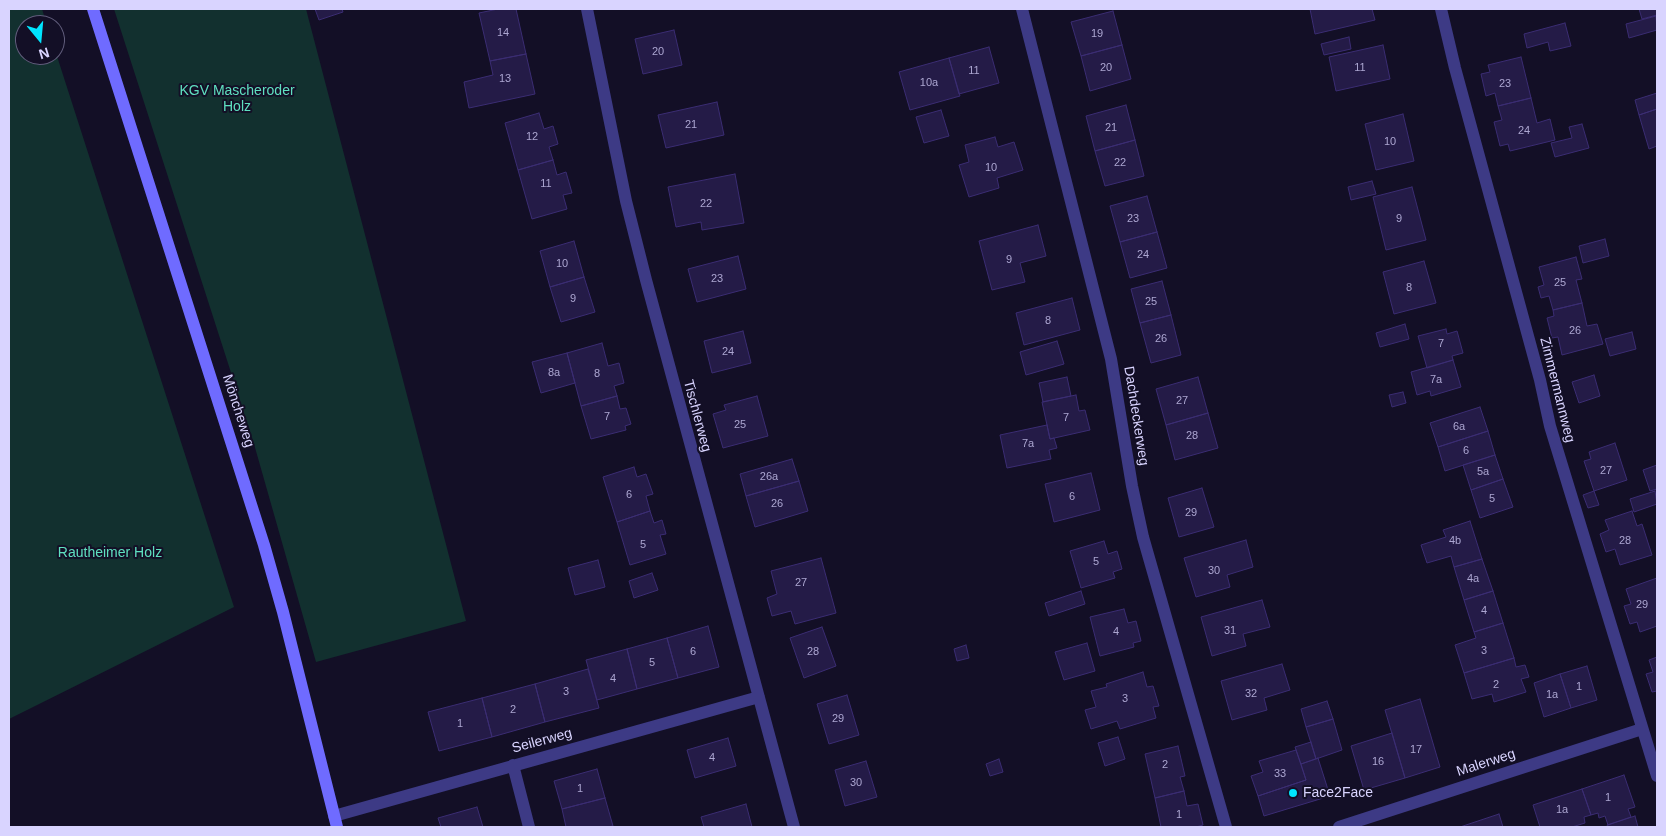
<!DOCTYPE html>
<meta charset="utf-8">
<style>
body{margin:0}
#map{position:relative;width:1666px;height:836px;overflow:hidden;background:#130f26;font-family:Arial,sans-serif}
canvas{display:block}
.frame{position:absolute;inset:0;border:10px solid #d9d4ff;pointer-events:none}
.north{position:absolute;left:15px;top:15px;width:50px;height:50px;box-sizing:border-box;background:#130f26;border:1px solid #625e7d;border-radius:50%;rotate:163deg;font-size:14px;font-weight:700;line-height:20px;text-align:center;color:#d9d4ff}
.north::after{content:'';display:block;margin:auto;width:18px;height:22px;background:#00e5ff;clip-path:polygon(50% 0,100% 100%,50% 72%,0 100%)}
</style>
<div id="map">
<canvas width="1666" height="836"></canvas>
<div class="frame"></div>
<div class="north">N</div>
</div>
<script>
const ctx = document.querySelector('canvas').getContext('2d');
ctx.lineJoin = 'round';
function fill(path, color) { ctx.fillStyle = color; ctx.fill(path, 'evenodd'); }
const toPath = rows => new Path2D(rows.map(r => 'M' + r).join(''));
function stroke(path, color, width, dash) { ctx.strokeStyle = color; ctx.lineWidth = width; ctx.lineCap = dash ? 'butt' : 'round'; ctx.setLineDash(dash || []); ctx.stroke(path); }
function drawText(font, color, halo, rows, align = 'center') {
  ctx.font = font + ' Arial,sans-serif'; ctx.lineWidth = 4; ctx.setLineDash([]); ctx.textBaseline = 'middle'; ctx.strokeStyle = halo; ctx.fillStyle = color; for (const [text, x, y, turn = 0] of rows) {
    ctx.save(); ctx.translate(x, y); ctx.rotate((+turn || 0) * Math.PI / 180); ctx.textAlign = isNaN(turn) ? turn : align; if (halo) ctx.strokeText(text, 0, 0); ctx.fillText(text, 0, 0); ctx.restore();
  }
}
fill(toPath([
 [9,9,42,9,47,25,25,25,25,55,55,55,55,50,234,607,9,719],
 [114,9,306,9,466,621,316,662,254,444]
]), '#12302f');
const building = toPath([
 [315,9,342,9,343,12,319,20,315,9],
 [498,9,516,9,526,54,490,61,479,13,498,9],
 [1310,9,1372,9,1375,20,1315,34,1310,9],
 [1639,9,1657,9,1657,15,1642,19,1639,9],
 [1113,11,1122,45,1081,56,1071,22,1113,11],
 [1656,16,1657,30,1629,38,1626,24,1656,16],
 [1565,23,1571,46,1550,51,1548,42,1527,48,1524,34,1565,23],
 [674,30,682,65,643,74,635,39,674,30],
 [1349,37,1351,49,1324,55,1321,44,1349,37],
 [1122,45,1131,79,1090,91,1081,56,1122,45],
 [1383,45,1390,79,1336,91,1329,57,1383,45],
 [989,47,999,83,959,94,949,58,989,47],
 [526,54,535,94,469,108,464,82,493,75,490,61,526,54],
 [1521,57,1531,98,1498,106,1495,93,1486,96,1481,74,1490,72,1488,65,1521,57],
 [949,58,960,96,910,110,899,72,949,58],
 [1657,93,1657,109,1639,115,1635,100,1657,93],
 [1531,98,1537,123,1550,119,1555,140,1510,151,1508,144,1500,146,1494,122,1502,120,1498,106,1531,98],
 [717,102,724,135,666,148,658,115,717,102],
 [1126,105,1135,140,1095,151,1086,116,1126,105],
 [1657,109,1657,146,1649,149,1639,115,1657,109],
 [941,110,949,136,924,143,916,117,941,110],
 [539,113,544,129,553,126,558,144,549,147,553,160,518,170,505,123,539,113],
 [1403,114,1414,161,1376,170,1365,124,1403,114],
 [1582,124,1589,148,1555,157,1551,143,1572,138,1569,127,1582,124],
 [995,137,998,147,1014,142,1023,170,997,178,999,188,969,197,959,165,969,162,965,145,995,137],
 [1135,140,1144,176,1105,186,1095,151,1135,140],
 [553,160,557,175,566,172,572,193,563,195,567,209,532,219,518,170,553,160],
 [735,174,744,223,702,230,701,222,676,227,668,187,735,174],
 [1372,181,1376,194,1351,200,1348,187,1372,181],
 [1412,187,1426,240,1386,250,1373,197,1412,187],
 [1147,196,1157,232,1120,242,1110,206,1147,196],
 [1038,225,1046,256,1020,263,1025,282,992,290,979,241,1038,225],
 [1157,232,1167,268,1130,278,1120,242,1157,232],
 [1605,239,1609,256,1583,263,1579,246,1605,239],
 [574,241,584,277,550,287,540,251,574,241],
 [738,256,746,289,697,302,688,269,738,256],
 [1576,257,1582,279,1576,280,1582,303,1553,310,1549,296,1541,298,1538,287,1544,285,1539,267,1576,257],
 [1424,261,1436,303,1394,314,1383,272,1424,261],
 [584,277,595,312,561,322,550,287,584,277],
 [1162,281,1171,315,1140,323,1131,289,1162,281],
 [1072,298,1080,330,1024,345,1016,313,1072,298],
 [1582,303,1587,326,1597,324,1603,344,1562,355,1558,337,1552,338,1547,318,1554,316,1553,310,1582,303],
 [1171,315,1181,355,1151,363,1140,323,1171,315],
 [1405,324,1409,339,1380,347,1376,333,1405,324],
 [1446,329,1447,334,1457,331,1463,353,1452,356,1453,360,1427,368,1418,336,1446,329],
 [743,331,751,363,712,373,704,341,743,331],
 [1632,332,1636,349,1610,356,1605,339,1632,332],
 [1057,341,1064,364,1026,375,1020,352,1057,341],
 [602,343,608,366,619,363,624,383,614,386,617,396,581,406,567,353,602,343],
 [567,353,575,383,541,393,532,362,567,353],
 [1453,360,1461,387,1431,396,1430,391,1417,395,1411,372,1453,360],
 [1594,375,1600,396,1579,403,1572,382,1594,375],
 [1067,377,1071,396,1043,402,1039,383,1067,377],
 [1198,377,1208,413,1166,425,1156,389,1198,377],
 [1403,392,1406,403,1392,407,1389,395,1403,392],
 [1076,395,1079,411,1085,410,1090,430,1050,439,1042,402,1076,395],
 [617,396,620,409,626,408,631,424,625,426,626,430,591,439,581,406,617,396],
 [757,396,768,436,723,448,713,414,726,410,724,405,757,396],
 [1480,407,1488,431,1438,447,1430,423,1480,407],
 [1208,413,1218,448,1175,460,1166,425,1208,413],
 [1047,425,1050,439,1054,438,1057,448,1049,450,1051,459,1007,468,1000,435,1047,425],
 [1488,431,1495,455,1445,471,1438,447,1488,431],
 [1615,443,1627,480,1594,491,1584,461,1591,459,1589,452,1615,443],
 [1495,455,1503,479,1471,490,1463,465,1495,455],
 [792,459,799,481,746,496,740,474,792,459],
 [1657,465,1657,489,1650,491,1643,470,1657,465],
 [634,467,637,477,646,474,653,494,646,496,650,511,617,522,603,477,634,467],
 [1091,473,1100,510,1054,522,1045,484,1091,473],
 [1503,479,1513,507,1480,518,1471,490,1503,479],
 [799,481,808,511,755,527,746,496,799,481],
 [1202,488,1214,527,1179,537,1168,498,1202,488],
 [1594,491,1599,505,1588,508,1583,495,1594,491],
 [1655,491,1657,504,1634,512,1630,499,1655,491],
 [650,511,654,523,662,520,666,534,660,535,666,554,630,565,617,522,650,511],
 [1632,511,1637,526,1642,524,1652,555,1620,565,1615,549,1606,552,1600,534,1609,530,1605,520,1632,511],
 [1470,521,1482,559,1454,567,1451,556,1427,563,1421,545,1446,537,1443,530,1470,521],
 [1246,540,1253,567,1227,575,1230,587,1196,597,1184,558,1246,540],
 [1104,541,1108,554,1117,551,1122,569,1113,572,1115,578,1081,588,1070,551,1104,541],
 [821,558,836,613,795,624,791,611,772,616,767,598,777,594,771,571,821,558],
 [1482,559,1493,591,1464,600,1454,567,1482,559],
 [598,560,605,587,575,595,568,568,598,560],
 [652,573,658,590,634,598,629,581,652,573],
 [1657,578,1657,626,1640,632,1637,622,1630,624,1624,606,1631,604,1626,589,1657,578],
 [1081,591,1085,604,1049,616,1045,603,1081,591],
 [1493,591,1503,623,1474,632,1464,600,1493,591],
 [1262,600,1270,627,1243,634,1246,646,1212,656,1201,617,1262,600],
 [1124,609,1128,623,1136,621,1141,641,1133,643,1134,647,1100,656,1090,617,1124,609],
 [1503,623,1514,658,1464,673,1455,645,1476,638,1474,632,1503,623],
 [708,626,719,667,678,678,667,638,708,626],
 [822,627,836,666,804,678,790,638,822,627],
 [667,638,678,678,637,689,627,649,667,638],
 [1087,643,1095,671,1064,680,1055,652,1087,643],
 [966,645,969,658,957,661,954,649,966,645],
 [627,649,637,689,597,700,586,660,627,649],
 [1657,657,1657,691,1652,692,1646,674,1653,672,1649,660,1657,657],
 [1514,658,1516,667,1525,665,1529,677,1521,679,1526,692,1494,702,1492,694,1472,699,1464,673,1514,658],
 [1282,664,1290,690,1264,698,1267,710,1232,720,1221,681,1282,664],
 [1587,666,1597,700,1571,708,1560,674,1587,666],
 [588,669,599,708,545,722,535,684,588,669],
 [1143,672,1147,687,1153,686,1159,706,1153,707,1156,718,1120,729,1117,721,1091,729,1085,710,1096,707,1091,691,1107,687,1106,684,1143,672],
 [1560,674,1571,708,1544,717,1534,683,1560,674],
 [535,684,545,722,492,737,482,698,535,684],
 [847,695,859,735,829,744,817,704,847,695],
 [482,698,492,737,439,751,428,712,482,698],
 [1420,699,1440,767,1405,778,1385,710,1420,699],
 [1327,701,1333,719,1306,727,1301,709,1327,701],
 [1333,719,1342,750,1316,759,1306,727,1333,719],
 [1392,733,1405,778,1364,790,1351,746,1392,733],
 [1118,737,1125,759,1105,766,1098,743,1118,737],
 [728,738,736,766,695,778,687,750,728,738],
 [1311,742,1316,759,1301,764,1295,747,1311,742],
 [1178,746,1185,776,1180,777,1184,791,1155,798,1145,754,1178,746],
 [1296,750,1306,780,1258,796,1251,776,1263,772,1259,761,1296,750],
 [1318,758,1330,796,1264,816,1258,796,1306,780,1301,764,1318,758],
 [999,759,1003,772,990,776,986,764,999,759],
 [866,761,877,797,845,806,835,770,866,761],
 [597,769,605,798,562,809,554,781,597,769],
 [1624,775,1635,807,1628,809,1631,817,1608,825,1605,816,1599,818,1598,813,1591,815,1582,789,1624,775],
 [1582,789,1591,815,1584,817,1585,823,1572,827,1540,827,1533,805,1582,789],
 [1184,791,1187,806,1198,804,1203,825,1196,827,1161,827,1155,798,1184,791],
 [605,798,613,826,608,827,566,827,562,809,605,798],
 [746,804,752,827,704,827,701,817,746,804],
 [477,807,483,827,441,827,438,818,477,807],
 [1499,814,1503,827,1460,827,1499,814],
 [1635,816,1638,827,1608,827,1607,825,1635,816]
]);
fill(building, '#241b47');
stroke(building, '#3b2d73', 1);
stroke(toPath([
 [587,9,626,201,646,280,794,827],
 [1022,9,1111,359,1132,486,1143,537,1226,827],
 [1441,9,1455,68,1540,380,1550,426,1657,776],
 [513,765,529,827],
 [334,816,759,697],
 [1339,827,1642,729]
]), '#3d3a85', 12);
stroke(toPath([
 [93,9,264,545,283,612,337,827]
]), '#6f6bff', 12);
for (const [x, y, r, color] of [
 [1293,793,5,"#00e5ff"]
]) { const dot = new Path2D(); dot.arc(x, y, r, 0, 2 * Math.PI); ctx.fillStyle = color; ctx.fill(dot); stroke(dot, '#130f26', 2); }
drawText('11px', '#aca6d1', null, [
 ["14",503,33],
 ["19",1097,34],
 ["20",658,52],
 ["20",1106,68],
 ["11",1360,68],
 ["11",974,71],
 ["13",505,79],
 ["10a",929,83],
 ["23",1505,84],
 ["21",691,125],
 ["21",1111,128],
 ["24",1524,131],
 ["12",532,137],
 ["10",1390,142],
 ["22",1120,163],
 ["10",991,168],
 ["11",546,184],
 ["22",706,204],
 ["23",1133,219],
 ["9",1399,219],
 ["24",1143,255],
 ["9",1009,260],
 ["10",562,264],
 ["23",717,279],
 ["25",1560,283],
 ["8",1409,288],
 ["9",573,299],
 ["25",1151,302],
 ["8",1048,321],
 ["26",1575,331],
 ["26",1161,339],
 ["7",1441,344],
 ["24",728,352],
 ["8a",554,373],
 ["8",597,374],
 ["7a",1436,380],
 ["27",1182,401],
 ["7",607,417],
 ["7",1066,418],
 ["25",740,425],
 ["6a",1459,427],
 ["28",1192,436],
 ["7a",1028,444],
 ["6",1466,451],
 ["27",1606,471],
 ["5a",1483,472],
 ["26a",769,477],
 ["6",629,495],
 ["6",1072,497],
 ["5",1492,499],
 ["26",777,504],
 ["29",1191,513],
 ["4b",1455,541],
 ["28",1625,541],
 ["5",643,545],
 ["5",1096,562],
 ["30",1214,571],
 ["4a",1473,579],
 ["27",801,583],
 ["29",1642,605],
 ["4",1484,611],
 ["31",1230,631],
 ["4",1116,632],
 ["3",1484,651],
 ["6",693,652],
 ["28",813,652],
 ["5",652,663],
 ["4",613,679],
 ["2",1496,685],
 ["1",1579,687],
 ["3",566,692],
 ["32",1251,694],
 ["1a",1552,695],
 ["3",1125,699],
 ["2",513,710],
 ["29",838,719],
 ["1",460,724],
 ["17",1416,750],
 ["4",712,758],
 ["16",1378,762],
 ["2",1165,765],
 ["33",1280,774],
 ["30",856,783],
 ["1",580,789],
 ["1",1608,798],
 ["1a",1562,810],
 ["1",1179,815]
]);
drawText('14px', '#5fe0c0', '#130f26', [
 ["KGV Mascheroder",237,91],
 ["Holz",237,107],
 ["Rautheimer Holz",110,553]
]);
drawText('14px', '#d9d4ff', '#130f26', [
 ["Zimmermannweg",1557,390,76],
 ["Möncheweg",238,411,72],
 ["Tischlerweg",697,416,75],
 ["Dachdeckerweg",1136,416,81],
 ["Seilerweg",542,741,-15],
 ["Malerweg",1486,763,-18]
]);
drawText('14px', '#d9d4ff', '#130f26', [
 ["Face2Face",1303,793]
], 'left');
</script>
